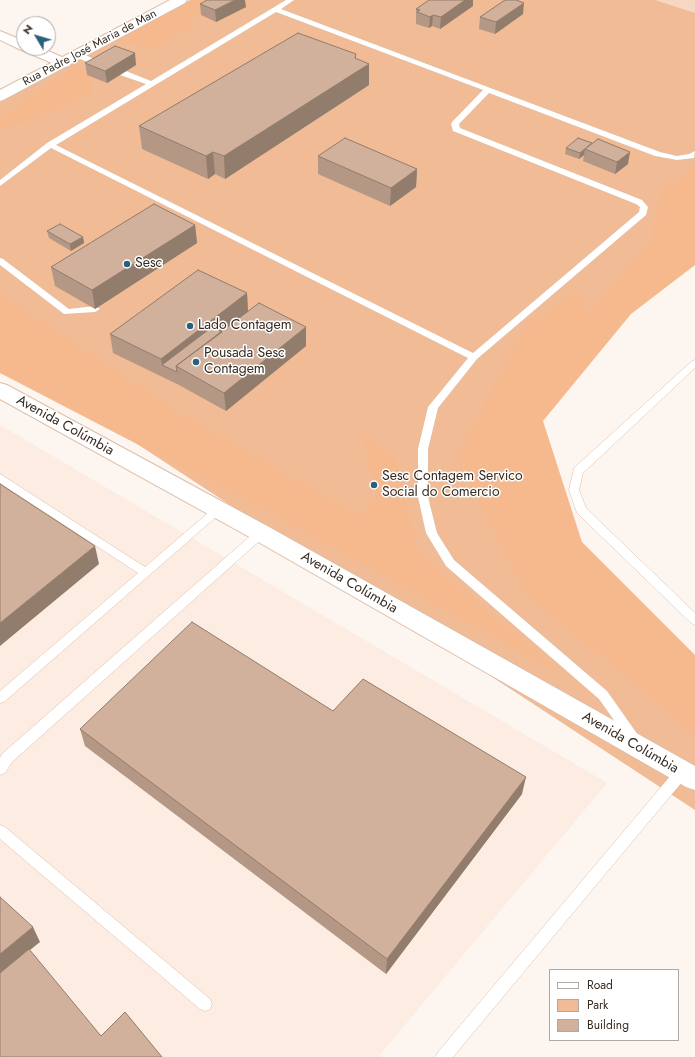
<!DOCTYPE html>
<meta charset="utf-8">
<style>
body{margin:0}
#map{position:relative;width:695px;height:1057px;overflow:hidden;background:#fcf5f0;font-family:Jost,sans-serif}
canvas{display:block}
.legend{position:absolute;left:549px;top:969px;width:130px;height:72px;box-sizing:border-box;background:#fff;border:1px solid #afaaa6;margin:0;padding:5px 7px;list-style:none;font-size:12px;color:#362a21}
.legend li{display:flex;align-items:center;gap:8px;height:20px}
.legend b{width:20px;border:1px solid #afaaa6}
.north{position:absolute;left:16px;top:16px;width:40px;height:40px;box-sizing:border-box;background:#fff;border:1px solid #afaaa6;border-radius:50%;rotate:308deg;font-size:11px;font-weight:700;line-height:16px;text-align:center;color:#362a21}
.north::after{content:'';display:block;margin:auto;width:14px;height:18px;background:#2c5f7c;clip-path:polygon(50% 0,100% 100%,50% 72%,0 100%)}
</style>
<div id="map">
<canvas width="695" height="1057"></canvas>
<ul class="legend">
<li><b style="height:5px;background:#fff"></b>Road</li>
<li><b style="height:11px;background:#f0bb95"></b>Park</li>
<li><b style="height:11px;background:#d1b19b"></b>Building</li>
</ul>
<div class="north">N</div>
</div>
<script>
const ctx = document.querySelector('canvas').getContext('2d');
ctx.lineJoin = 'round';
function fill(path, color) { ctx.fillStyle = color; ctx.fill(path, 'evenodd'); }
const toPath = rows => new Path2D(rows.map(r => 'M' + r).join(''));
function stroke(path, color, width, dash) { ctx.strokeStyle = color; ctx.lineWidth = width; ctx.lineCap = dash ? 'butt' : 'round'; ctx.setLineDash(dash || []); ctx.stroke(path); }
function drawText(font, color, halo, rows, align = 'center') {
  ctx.font = font + ' Jost,sans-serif'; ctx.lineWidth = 3; ctx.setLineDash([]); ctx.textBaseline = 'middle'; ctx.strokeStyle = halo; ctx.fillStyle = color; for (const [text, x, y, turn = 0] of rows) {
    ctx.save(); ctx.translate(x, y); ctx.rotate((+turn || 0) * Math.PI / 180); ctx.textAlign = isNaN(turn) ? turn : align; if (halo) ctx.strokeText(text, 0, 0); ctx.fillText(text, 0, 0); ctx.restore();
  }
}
fill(toPath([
 [0,425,607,783,378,1057,0,1057]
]), '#fcece1');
fill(toPath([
 [190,0,695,0,695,223,537,385,562,585,695,700,695,810,0,354,0,102]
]), '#f0bb95');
fill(toPath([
 [192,0,223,0,190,18,193,27,154,49,115,40],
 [78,65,92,71,92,94,30,121,0,129,0,116,4,118,20,102],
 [695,164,695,265,631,314,543,421,582,542,695,655,695,734,526,595,456,457,526,326,577,290,589,313,651,239,661,192],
 [0,294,179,412,359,515,377,494,361,433,395,457,419,553,566,677,266,511,0,373]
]), '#f6b98d');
fill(toPath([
 [655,0,695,0,695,13]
]), '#f6d7c1');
const lane = toPath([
 [286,0,294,0,281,9,660,152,677,156,689,154,695,151,694,158,677,160,655,156,489,93,459,124,460,128,642,200,648,207,646,215,477,359,438,408,428,449,428,497,437,533,454,560,607,691,638,735,640,739,638,743,634,744,630,743,599,699,446,566,426,533,418,497,418,449,428,407,468,358,51,148,0,186,0,180,47,143,146,84,120,75,120,71,126,71,151,81,286,0],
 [276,12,483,90,452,122,451,124,453,131,636,204,640,207,639,212,473,353,56,145,276,12],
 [75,53,81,53,107,65,106,67,100,67,75,57,75,53],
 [0,258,3,259,69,309,95,306,100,309,95,312,64,314,0,265,0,258],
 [695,360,695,368,583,473,579,490,586,508,695,613,695,625,691,623,577,513,569,490,574,468,692,361,695,360],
 [0,474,145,567,215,507,219,506,223,507,224,510,4,702,0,703,0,691,138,573,0,483,0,474],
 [261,529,265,530,267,533,265,536,12,762,5,773,0,775,0,758,2,754,257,530,261,529],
 [682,766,687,768,688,772,687,776,453,1057,435,1057,438,1052,677,768,682,766],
 [0,825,5,827,210,999,212,1004,210,1009,205,1011,200,1009,0,839,0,825]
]);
const street = toPath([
 [0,31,24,41,24,48,41,48,69,60,71,63,69,66,64,67,59,66,19,49,0,40,0,31]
]);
const secondary = toPath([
 [170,0,187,0,185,3,5,99,0,101,0,90,170,0],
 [0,383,7,385,269,527,695,766,695,790,686,787,253,539,0,399,0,383]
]);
stroke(lane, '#debea8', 1);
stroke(street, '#debea8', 2);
stroke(secondary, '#debea8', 2);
fill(lane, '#fff');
fill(street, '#fff');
fill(secondary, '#fff');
fill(toPath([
 [200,4,246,7,216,22,201,15],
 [473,6,440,29,432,26,429,28,416,24,416,9],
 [523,14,495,34,479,29,480,17],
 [356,54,356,59,369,85,225,179,215,174,208,179,142,149,139,126],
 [85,63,136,65,107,83,87,75],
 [591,144,628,164,615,174,583,161,584,155,579,159,565,154,566,148],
 [318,156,417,169,416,187,390,206,318,174],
 [195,225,197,243,95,309,55,286,51,267],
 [47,231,83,237,84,243,71,251,49,238],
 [247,293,248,312,306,327,306,346,226,411,179,385,113,353,110,334],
 [333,711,522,794,386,974,85,746,80,729]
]), '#b49885');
fill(toPath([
 [235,0,245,0,246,7,216,22,215,10],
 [465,0,473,0,473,6,440,29,441,17],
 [524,3,523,14,495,34,496,22],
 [433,15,432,26,429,28,430,17],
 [135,53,136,65,107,83,105,71],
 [356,54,356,72,369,64,369,85,225,179,224,156,355,58],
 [585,149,584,155,579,159,580,153],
 [213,152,215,174,208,179,206,156],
 [630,152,628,164,615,174,617,162],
 [417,169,416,187,390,206,391,188],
 [195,225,197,243,95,309,92,290],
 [83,237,84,243,71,251,70,244],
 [247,293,248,312,176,366,162,365,161,359],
 [306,327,306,346,226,411,224,393],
 [95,546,99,564,0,646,0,623],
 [526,777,522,794,386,974,387,959],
 [33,927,40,942,0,974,0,954]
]), '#927c6c');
const building = toPath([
 [207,0,235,0,215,10,200,4,207,0],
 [429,0,465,0,441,17,433,15,430,17,417,12,420,10,416,9,429,0],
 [505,0,516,0,524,3,496,22,480,17,505,0],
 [298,33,356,54,355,58,369,64,224,156,213,152,206,156,139,126,298,33],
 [115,46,135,53,105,71,85,63,115,46],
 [345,138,417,169,391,188,318,156,345,138],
 [578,138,592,143,580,153,566,148,578,138],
 [598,139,630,152,617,162,585,149,598,139],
 [154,204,195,225,92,290,51,267,154,204],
 [60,224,83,237,70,244,47,231,60,224],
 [198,270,247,293,161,359,110,334,198,270],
 [259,303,306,327,224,393,176,366,259,303],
 [212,327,222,332,176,366,177,372,162,365,212,327],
 [0,484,95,546,0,623,0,484],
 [192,622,333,711,363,679,526,777,387,959,80,729,192,622],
 [0,897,33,927,0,954,0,897],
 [29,949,101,1036,125,1012,162,1057,0,1057,0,973,29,949]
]);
fill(building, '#d1b19b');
stroke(building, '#927c6c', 1);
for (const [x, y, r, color] of [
 [127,264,4,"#2c5f7c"],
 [190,326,4,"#2c5f7c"],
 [196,362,4,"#2c5f7c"],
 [374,485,4,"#2c5f7c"]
]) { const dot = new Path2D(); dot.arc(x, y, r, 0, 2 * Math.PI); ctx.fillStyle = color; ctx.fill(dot); stroke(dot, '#fff', 1.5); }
drawText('12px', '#362a21', '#fff', [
 ["Rua Padre José Maria de Man",90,48,-28]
]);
drawText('14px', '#362a21', '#fff', [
 ["Sesc",135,264],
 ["Lado Contagem",198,326],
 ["Pousada Sesc",204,354],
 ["Contagem",204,370],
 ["Sesc Contagem Servico",382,477],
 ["Social do Comercio",382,493]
], 'left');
drawText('14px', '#362a21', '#fff', [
 ["Avenida Colúmbia",65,426,29],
 ["Avenida Colúmbia",349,583,30],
 ["Avenida Colúmbia",630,743,30]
]);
</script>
